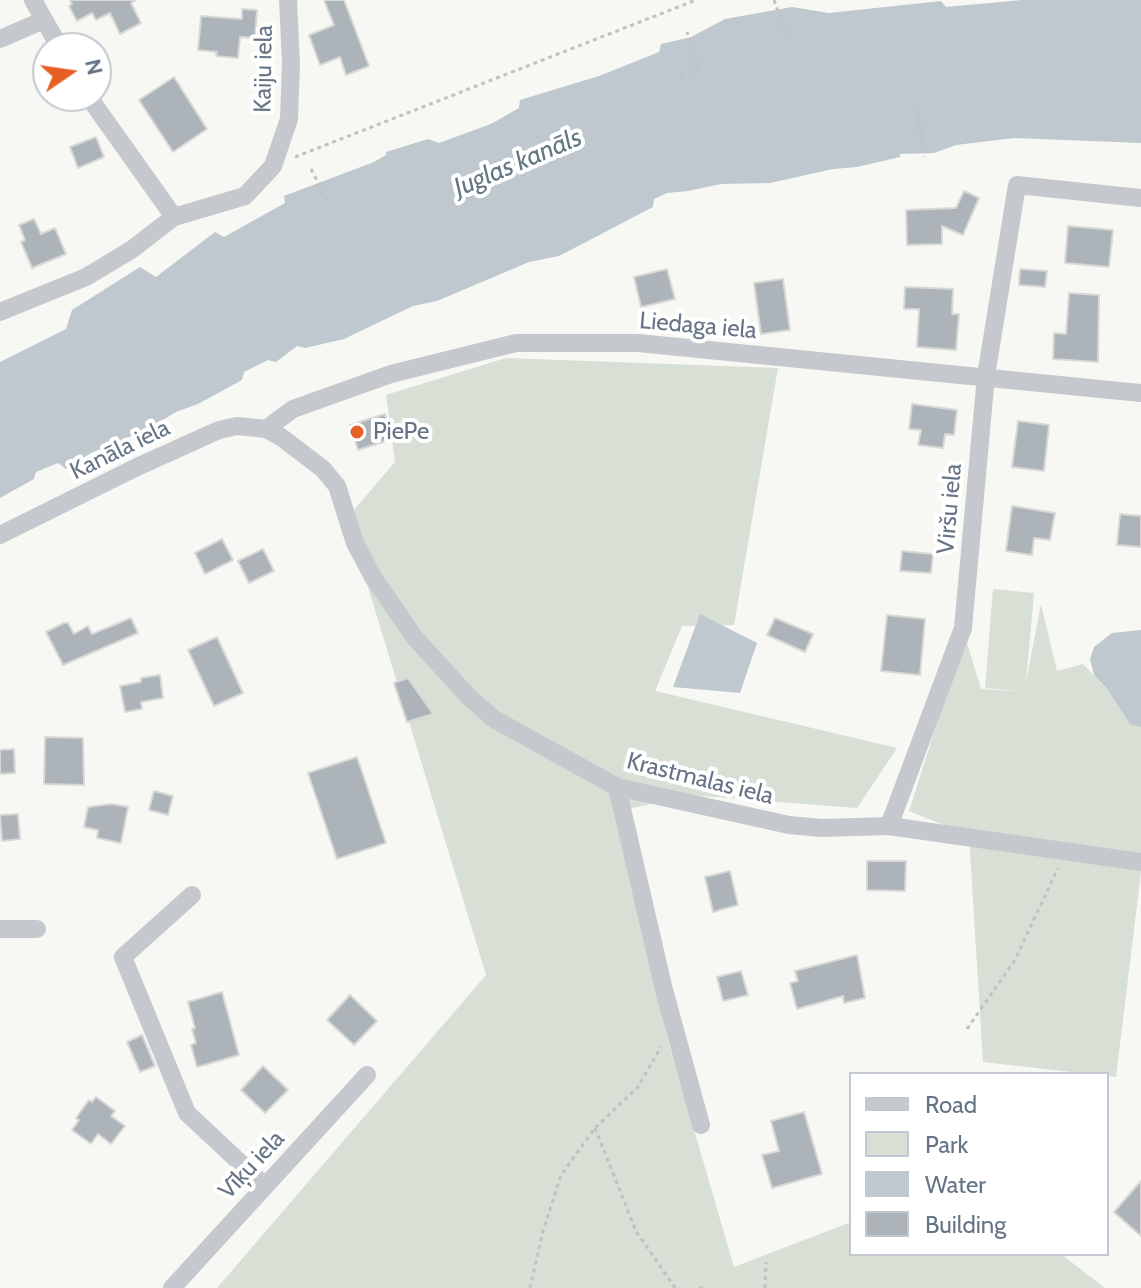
<!DOCTYPE html>
<meta charset="utf-8">
<style>
body{margin:0}
#map{position:relative;width:1141px;height:1288px;overflow:hidden;background:#f7f7f4;font-family:Cabin,sans-serif}
canvas{display:block}
.legend{position:absolute;left:849px;top:1072px;width:260px;height:184px;box-sizing:border-box;background:#fff;border:2px solid #c2c8cf;margin:0;padding:10px 14px;list-style:none;font-size:24px;color:#667586}
.legend li{display:flex;align-items:center;gap:16px;height:40px}
.legend b{width:40px;border:2px solid #c2c8cf}
.north{position:absolute;left:32px;top:32px;width:80px;height:80px;box-sizing:border-box;background:#fff;border:2px solid #c2c8cf;border-radius:50%;rotate:77deg;font-size:22px;font-weight:700;line-height:32px;text-align:center;color:#667586}
.north::after{content:'';display:block;margin:auto;width:28px;height:36px;background:#e65f25;clip-path:polygon(50% 0,100% 100%,50% 72%,0 100%)}
</style>
<div id="map">
<canvas width="1141" height="1288"></canvas>
<ul class="legend">
<li><b style="height:10px;background:#c5c8cc"></b>Road</li>
<li><b style="height:22px;background:#d8dfd5"></b>Park</li>
<li><b style="height:22px;background:#bfc8ce"></b>Water</li>
<li><b style="height:22px;background:#acb3b9"></b>Building</li>
</ul>
<div class="north">N</div>
</div>
<script>
const ctx = document.querySelector('canvas').getContext('2d');
ctx.lineJoin = 'round';
function fill(path, color) { ctx.fillStyle = color; ctx.fill(path, 'evenodd'); }
const toPath = rows => new Path2D(rows.map(r => 'M' + r).join(''));
function stroke(path, color, width, dash) { ctx.strokeStyle = color; ctx.lineWidth = width; ctx.lineCap = dash ? 'butt' : 'round'; ctx.setLineDash(dash || []); ctx.stroke(path); }
function drawText(font, color, halo, rows, align = 'center') {
  ctx.font = font + ' Cabin,sans-serif'; ctx.lineWidth = 8; ctx.setLineDash([]); ctx.textBaseline = 'middle'; ctx.strokeStyle = halo; ctx.fillStyle = color; for (const [text, x, y, turn = 0] of rows) {
    ctx.save(); ctx.translate(x, y); ctx.rotate((+turn || 0) * Math.PI / 180); ctx.textAlign = isNaN(turn) ? turn : align; if (halo) ctx.strokeText(text, 0, 0); ctx.fillText(text, 0, 0); ctx.restore();
  }
}
fill(toPath([
 [506,358,778,368,734,625,682,626,655,691,897,748,857,808,689,795,616,812,667,1037,734,1267,851,1222,851,1254,1061,1254,1105,1288,217,1288,486,975,347,518,395,462,386,395],
 [993,589,1034,593,1026,682,1041,604,1057,671,1083,664,1141,725,1141,872,1116,1077,983,1062,969,835,909,811,946,695,967,643,981,689,1026,692,985,688]
]), '#d8dfd5');
fill(toPath([
 [1022,0,1141,0,1141,143,1014,138,956,145,934,153,900,154,900,157,857,167,833,169,770,183,721,184,688,191,667,193,654,199,653,207,559,256,529,262,437,301,413,306,344,339,305,348,297,346,276,362,268,360,244,372,242,380,198,404,176,412,148,429,91,453,66,469,58,463,36,472,34,479,0,498,0,362,66,329,72,310,140,267,156,277,215,232,224,237,285,203,284,196,374,162,386,155,386,152,428,139,439,143,491,124,519,108,520,100,599,76,659,52,661,44,691,37,725,19,792,7,829,13,941,1,946,7],
 [700,614,757,643,740,693,673,687],
 [1141,630,1141,727,1130,724,1108,690,1094,675,1090,659,1094,647,1112,633]
]), '#bfc8ce');
const building = toPath([
 [70,0,136,0,131,3,141,23,120,34,110,13,96,20,92,13,77,21,69,6,72,4,70,0],
 [324,0,344,0,369,66,346,75,340,57,320,65,309,35,334,25,324,0],
 [242,9,257,10,255,38,240,37,238,58,216,56,217,52,198,50,201,16,242,19,242,9],
 [174,77,207,129,173,152,139,100,174,77],
 [96,137,104,157,78,168,70,147,96,137],
 [964,191,979,198,963,235,942,226,942,244,907,245,906,210,956,208,964,191],
 [34,219,41,234,55,228,66,254,32,268,21,242,25,240,19,225,34,219],
 [1068,226,1113,230,1109,267,1065,263,1068,226],
 [667,269,675,299,641,307,634,277,667,269],
 [1020,269,1047,271,1045,287,1019,285,1020,269],
 [783,279,790,330,761,334,754,283,783,279],
 [905,287,953,289,952,314,959,314,956,350,917,347,919,309,904,309,905,287],
 [1069,293,1099,295,1098,362,1053,359,1054,333,1066,334,1069,293],
 [912,404,957,410,954,435,945,434,943,448,918,445,921,430,909,429,912,404],
 [385,414,392,439,358,450,350,425,385,414],
 [1018,421,1049,425,1044,471,1012,467,1018,421],
 [1012,506,1055,513,1050,540,1034,538,1032,555,1006,551,1012,506],
 [1120,514,1141,516,1141,547,1117,545,1120,514],
 [222,539,233,560,205,574,195,553,222,539],
 [263,549,274,571,249,583,238,561,263,549],
 [902,551,933,554,931,573,900,571,902,551],
 [887,615,925,619,920,675,881,671,887,615],
 [131,618,138,633,63,665,46,632,64,623,68,623,74,634,88,626,92,634,131,618],
 [775,618,813,634,805,652,767,635,775,618],
 [217,637,243,693,214,706,188,650,217,637],
 [160,675,163,698,141,702,142,709,125,712,120,686,141,682,141,678,160,675],
 [408,678,433,714,407,722,394,683,408,678],
 [45,737,83,738,84,785,44,784,45,737],
 [14,749,15,773,0,774,0,750,14,749],
 [357,757,386,843,337,859,308,773,357,757],
 [154,791,173,796,168,815,149,810,154,791],
 [112,804,128,807,121,843,97,838,98,830,84,827,88,807,112,804],
 [18,814,20,839,2,841,0,815,18,814],
 [867,861,906,861,905,891,867,890,867,861],
 [730,871,738,905,713,912,705,877,730,871],
 [857,955,865,998,844,1003,843,996,797,1009,790,983,798,981,795,971,857,955],
 [741,971,748,995,723,1001,717,977,741,971],
 [222,992,239,1055,197,1067,191,1045,196,1043,192,1029,195,1028,188,1002,222,992],
 [350,995,377,1021,354,1045,327,1020,350,995],
 [142,1035,155,1066,140,1072,127,1042,142,1035],
 [263,1066,288,1090,265,1113,241,1090,263,1066],
 [96,1097,115,1111,111,1116,125,1126,111,1144,98,1134,91,1144,72,1130,79,1120,76,1118,89,1100,92,1102,96,1097],
 [804,1112,822,1174,772,1188,762,1155,779,1151,771,1121,804,1112],
 [1141,1181,1141,1236,1114,1212,1141,1181]
]);
fill(building, '#acb3b9');
stroke(building, '#d8d9d6', 2);
stroke(toPath([
 [774,0,787,37],
 [680,75,699,69,687,32],
 [917,109,924,157],
 [295,157,696,0],
 [311,169,327,200],
 [967,1029,1015,960,1058,868],
 [595,1128,636,1231,675,1288],
 [530,1288,543,1231,561,1175,595,1128,638,1087,661,1047],
 [699,1288,704,1288],
 [765,1288,766,1262]
]), '#bfc1c3', 3, [4, 4]);
stroke(toPath([
 [33,0,60,48],
 [0,39,44,20],
 [88,96,174,217],
 [0,312,86,277,131,250,174,217,245,196,273,166,289,119,291,63,288,0],
 [266,429,293,409,391,374,516,343,638,343,1141,393],
 [0,535,137,467,219,430,237,426,266,429,281,437,323,469,337,486,355,543,373,577,415,638,469,697,494,719,617,787,789,825,821,828,889,826,1141,862],
 [617,787,664,990,701,1125],
 [889,826,963,628,986,376,1017,185,1141,198],
 [192,895,123,957,187,1113,265,1186],
 [0,929,37,929],
 [172,1288,367,1075]
]), '#c5c8cc', 18);
for (const [x, y, r, color] of [
 [357,432,8,"#e65f25"]
]) { const dot = new Path2D(); dot.arc(x, y, r, 0, 2 * Math.PI); ctx.fillStyle = color; ctx.fill(dot); stroke(dot, '#fff', 3); }
drawText('24px', '#667586', '#fff', [
 ["Kaiju iela",264,69,-89],
 ["Liedaga iela",698,326,5],
 ["Kanāla iela",120,450,-26],
 ["Viršu iela",950,509,-85],
 ["Krastmalas iela",700,779,14],
 ["Vīķu iela",252,1165,-47]
]);
drawText('24px', '#667586', '#fff', [
 ["PiePe",373,432]
], 'left');
drawText('italic 26px', '#617782', '#fff', [
 ["Juglas kanāls",518,163,-23]
]);
</script>
